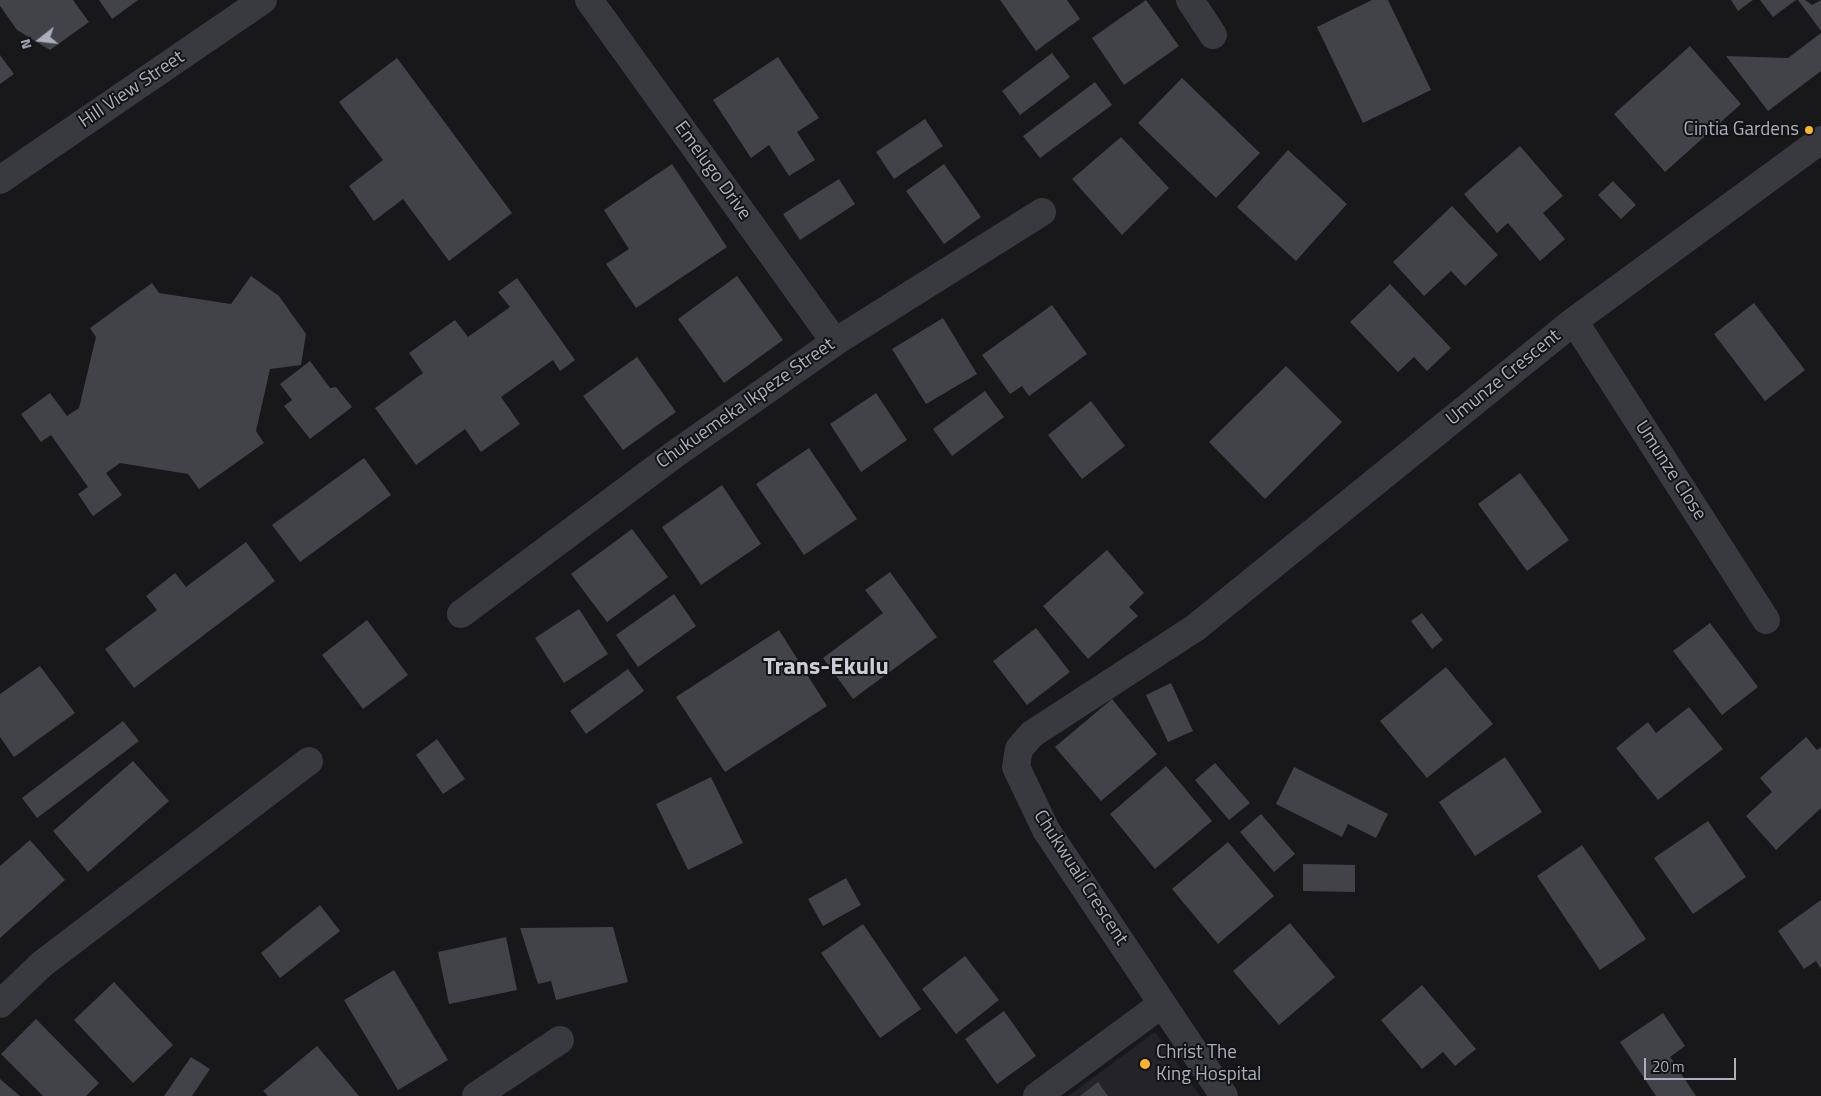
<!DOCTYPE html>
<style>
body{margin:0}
#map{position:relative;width:1821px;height:1096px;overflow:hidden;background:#18181b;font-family:"Titillium Web",sans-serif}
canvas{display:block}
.north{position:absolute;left:15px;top:15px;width:50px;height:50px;-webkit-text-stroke:4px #131316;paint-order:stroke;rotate:254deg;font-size:14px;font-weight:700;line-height:20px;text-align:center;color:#aaafbb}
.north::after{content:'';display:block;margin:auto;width:18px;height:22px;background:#aaafbb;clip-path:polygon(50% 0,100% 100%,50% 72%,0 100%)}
.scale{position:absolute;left:1644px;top:1058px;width:92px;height:22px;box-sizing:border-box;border:2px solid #aaafbb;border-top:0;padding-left:6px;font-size:15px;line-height:18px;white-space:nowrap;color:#aaafbb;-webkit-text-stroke:4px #131316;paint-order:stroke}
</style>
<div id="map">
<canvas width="1821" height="1096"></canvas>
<div class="north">N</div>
<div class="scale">20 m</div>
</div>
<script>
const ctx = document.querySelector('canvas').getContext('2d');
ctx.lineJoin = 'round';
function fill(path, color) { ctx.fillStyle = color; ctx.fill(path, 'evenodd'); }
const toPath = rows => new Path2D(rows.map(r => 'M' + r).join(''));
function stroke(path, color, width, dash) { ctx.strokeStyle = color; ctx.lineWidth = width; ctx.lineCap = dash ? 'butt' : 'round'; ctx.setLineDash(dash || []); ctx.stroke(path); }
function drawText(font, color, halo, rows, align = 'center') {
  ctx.font = font + ' "Titillium Web",sans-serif'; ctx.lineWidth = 4; ctx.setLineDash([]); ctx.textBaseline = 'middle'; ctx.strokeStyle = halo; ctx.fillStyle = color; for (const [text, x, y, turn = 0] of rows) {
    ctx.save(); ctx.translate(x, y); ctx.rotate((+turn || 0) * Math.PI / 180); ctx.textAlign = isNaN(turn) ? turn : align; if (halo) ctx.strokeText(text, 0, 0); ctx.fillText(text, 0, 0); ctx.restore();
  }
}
fill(toPath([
 [1155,1032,1200,1096,1068,1096]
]), '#242428');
fill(toPath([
 [0,0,73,0,89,22,50,50,17,30,0,6],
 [99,0,138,0,112,19],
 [1000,0,1067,0,1080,19,1036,51],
 [1146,0,1179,46,1124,85,1092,38],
 [1372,0,1388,0,1431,90,1363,123,1317,27],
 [1731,0,1753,0,1738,11],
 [1760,0,1796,0,1773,17],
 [1798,0,1805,0,1812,5,1821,0,1821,31],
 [1821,33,1821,71,1768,111,1726,56,1788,58],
 [1690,46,1741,104,1665,172,1614,114],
 [1052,53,1070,77,1020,115,1002,91],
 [0,55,14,74,0,84],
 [778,57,819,118,797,132,815,160,789,176,769,145,751,158,713,100],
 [397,58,512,213,449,261,403,199,374,221,349,186,383,160,339,102],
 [1182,78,1260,153,1216,198,1138,123],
 [1095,82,1112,105,1040,158,1023,136],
 [925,119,943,146,894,179,876,152],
 [1121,137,1169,188,1122,235,1072,179],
 [1520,146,1563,196,1543,213,1565,239,1540,261,1508,223,1497,233,1464,194],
 [1288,150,1347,204,1296,261,1237,207],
 [672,164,727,247,636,308,606,264,629,249,604,210],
 [944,164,981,217,944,244,906,191],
 [839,179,855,204,800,240,783,214],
 [1613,181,1636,205,1621,219,1598,195],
 [1452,206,1498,255,1465,286,1451,271,1424,296,1393,262],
 [251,276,279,296,306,334,301,365,270,369,256,431,264,443,199,489,188,474,120,463,106,473,122,495,93,516,78,494,88,487,51,435,41,442,21,414,50,393,67,416,79,408,96,337,90,328,152,283,159,293,231,304],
 [737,276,783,340,724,383,678,319],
 [517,278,575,360,560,371,553,360,501,397,520,424,481,452,465,429,416,465,375,408,423,373,409,353,455,320,468,337,510,307,498,292],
 [1390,284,1451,348,1427,371,1414,357,1398,372,1350,322],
 [1754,303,1805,370,1765,401,1714,334],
 [1052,305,1087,354,1029,396,1022,386,1010,394,982,355],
 [943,318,977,374,926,404,892,349],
 [637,357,676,412,623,450,583,396],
 [310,361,330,388,336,387,352,407,310,439,284,406,292,400,280,384],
 [1286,366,1342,422,1265,499,1209,442],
 [985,391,1004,417,952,456,933,429],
 [876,393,907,440,861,472,830,424],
 [1091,401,1125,446,1082,479,1048,435],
 [809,448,857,519,804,555,756,484],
 [364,458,391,495,300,562,272,525],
 [1520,473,1569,540,1527,571,1478,504],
 [722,485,761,544,701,585,662,527],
 [632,529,668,577,607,622,571,574],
 [246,542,275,581,134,688,105,649,157,610,146,596,175,573,186,587],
 [1107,550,1144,593,1129,607,1138,616,1088,659,1043,606],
 [890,572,937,637,853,699,823,658,883,613,865,590],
 [674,594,696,626,638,667,616,635],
 [579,609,608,654,564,683,535,638],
 [1422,613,1443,640,1432,649,1411,621],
 [367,620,408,675,363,709,322,655],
 [1710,623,1758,687,1722,715,1673,651],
 [1036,628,1070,672,1027,705,993,661],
 [779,630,827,706,725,772,676,697],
 [40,666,75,713,14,757,0,737,0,694],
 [1446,667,1493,724,1427,778,1380,721],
 [628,669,644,691,586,734,570,711],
 [1171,683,1193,731,1168,742,1146,695],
 [1112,699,1157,754,1101,801,1055,747],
 [1689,707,1723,749,1658,800,1616,748,1648,722,1656,733],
 [123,721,139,741,37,818,22,798],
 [1806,737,1817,750,1821,747,1821,808,1776,850,1746,816,1772,792,1760,778],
 [437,739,465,779,443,794,416,755],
 [1505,757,1542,812,1475,856,1439,802],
 [133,761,169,801,88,872,53,831],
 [1215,763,1250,803,1229,820,1195,780],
 [1166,766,1212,821,1155,869,1110,814],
 [1294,767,1388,814,1376,838,1348,824,1342,837,1276,804],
 [711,777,743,843,688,870,656,804],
 [1261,814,1295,854,1274,872,1240,832],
 [1708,821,1746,877,1693,914,1654,858],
 [30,840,65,880,0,938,0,866],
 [1228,842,1274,896,1218,944,1172,889],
 [1582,845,1646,939,1600,970,1537,876],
 [1303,864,1355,865,1355,892,1303,891],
 [846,878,861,905,823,926,808,899],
 [1821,900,1821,969,1816,961,1804,969,1778,931],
 [320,905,340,931,280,978,261,953],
 [1290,923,1335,977,1279,1025,1233,971],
 [863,924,921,1009,880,1038,821,953],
 [613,927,628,982,556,1000,551,981,538,984,520,928],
 [506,937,517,990,449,1004,438,952],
 [965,956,999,1000,956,1034,922,989],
 [394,970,448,1060,398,1090,344,1000],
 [114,982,173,1045,133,1083,74,1020],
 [1422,985,1476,1049,1455,1066,1443,1052,1422,1069,1381,1020],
 [1004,1011,1036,1056,997,1084,965,1039],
 [1663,1013,1685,1046,1670,1057,1696,1096,1656,1096,1620,1042],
 [36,1019,99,1083,86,1096,43,1096,1,1054],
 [317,1046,359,1096,268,1096,263,1091],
 [191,1057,210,1069,192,1096,164,1096],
 [0,1079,20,1096,0,1096],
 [1098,1082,1108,1096,1080,1096]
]), '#424348');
stroke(toPath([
 [589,0,835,342],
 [1190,0,1213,35],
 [0,180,263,0],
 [1574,321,1766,620],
 [461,614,675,454,835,342,1042,212],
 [0,1004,42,964,309,761],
 [476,1096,560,1040],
 [1037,1096,1162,1004],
 [1224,1096,1046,830,1016,767,1019,749,1032,734,1195,628,1574,321,1821,140]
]), '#393a40', 28);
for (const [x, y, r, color] of [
 [1809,130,5,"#f9b532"],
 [1145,1064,6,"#f9b532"]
]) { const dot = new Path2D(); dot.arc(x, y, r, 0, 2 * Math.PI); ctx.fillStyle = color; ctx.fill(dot); stroke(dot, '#131316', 2); }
drawText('19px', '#aaafbb', '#131316', [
 ["Hill View Street",132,90,-34],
 ["Emelugo Drive",712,171,54],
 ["Umunze Crescent",1504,378,-39],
 ["Chukuemeka Ikpeze Street",746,404,-35],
 ["Umunze Close",1670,471,57],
 ["Chukwuali Crescent",1080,878,57]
]);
drawText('19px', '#aaafbb', '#131316', [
 ["Cintia Gardens",1799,130],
 ["Christ The",1156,1053,"left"],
 ["King Hospital",1156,1075,"left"]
], 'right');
drawText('bold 24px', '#cbced6', '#131316', [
 ["Trans-Ekulu",826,668]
]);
</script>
